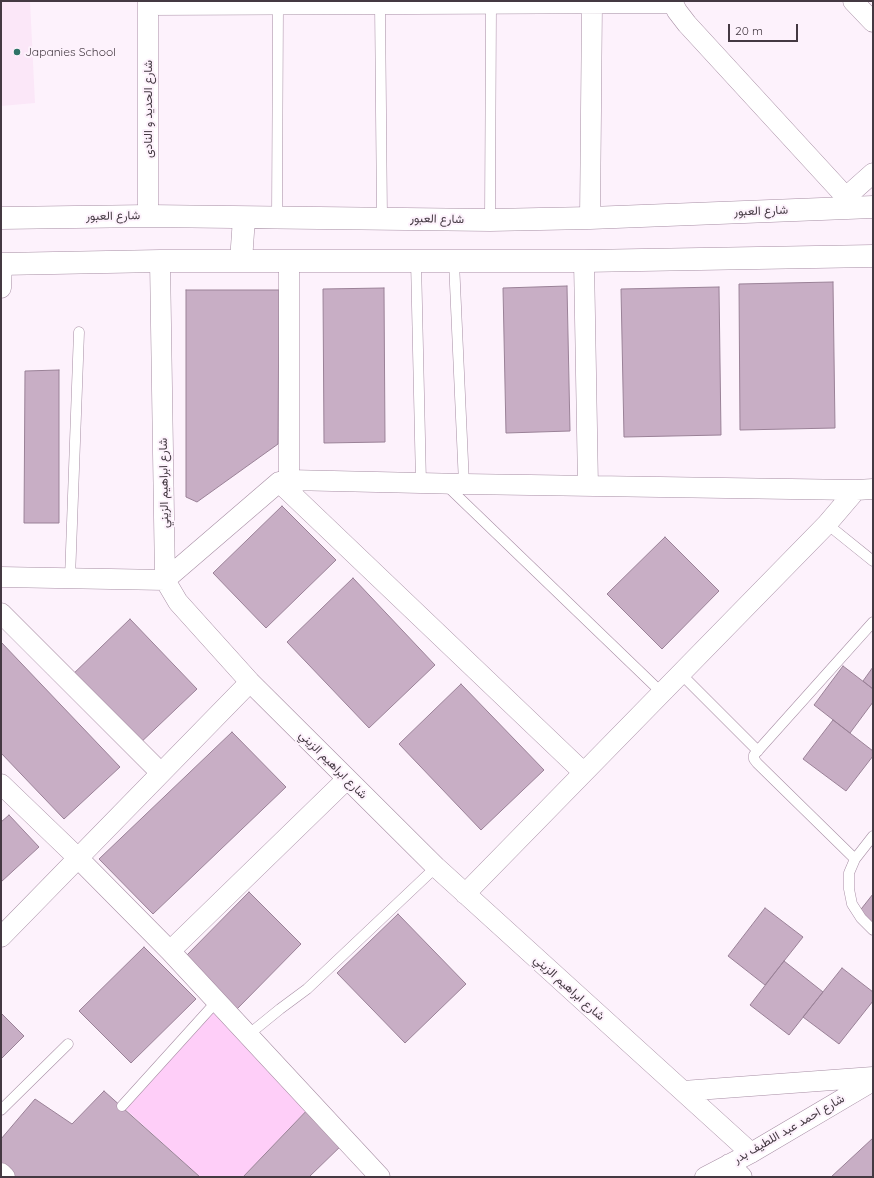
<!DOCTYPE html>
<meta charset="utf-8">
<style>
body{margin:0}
#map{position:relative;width:874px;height:1178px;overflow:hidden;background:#fdf2fc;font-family:Quicksand,sans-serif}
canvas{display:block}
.frame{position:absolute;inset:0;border:2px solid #443942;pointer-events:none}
.scale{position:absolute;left:728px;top:24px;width:70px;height:18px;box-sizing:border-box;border:2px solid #443942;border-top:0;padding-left:5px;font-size:12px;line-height:14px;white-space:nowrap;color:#443942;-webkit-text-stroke:3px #fdf2fc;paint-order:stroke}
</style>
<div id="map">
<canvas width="874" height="1178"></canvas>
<div class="frame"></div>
<div class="scale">20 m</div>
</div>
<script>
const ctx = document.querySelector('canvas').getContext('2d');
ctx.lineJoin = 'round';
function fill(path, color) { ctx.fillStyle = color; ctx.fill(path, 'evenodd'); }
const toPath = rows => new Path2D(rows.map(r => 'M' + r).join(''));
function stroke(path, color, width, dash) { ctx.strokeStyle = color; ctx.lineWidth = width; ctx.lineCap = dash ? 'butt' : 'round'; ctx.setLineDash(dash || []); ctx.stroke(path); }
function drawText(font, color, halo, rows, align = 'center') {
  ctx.font = font + ' Quicksand,Vazirmatn,sans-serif'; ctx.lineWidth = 4; ctx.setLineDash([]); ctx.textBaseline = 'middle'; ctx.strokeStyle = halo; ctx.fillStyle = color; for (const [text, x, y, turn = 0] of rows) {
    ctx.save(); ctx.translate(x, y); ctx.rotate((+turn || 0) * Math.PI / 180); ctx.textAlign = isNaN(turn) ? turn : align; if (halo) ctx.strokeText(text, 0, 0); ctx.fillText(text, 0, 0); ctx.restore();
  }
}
fill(toPath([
 [1,1,30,1,35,103,1,106]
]), '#fbe7f8');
fill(toPath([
 [217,1001,313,1104,243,1177,200,1177,122,1106]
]), '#fecef8');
const building = toPath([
 [833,282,835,428,740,430,739,284,833,282],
 [567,286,570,431,506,433,503,288,567,286],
 [719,287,721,435,624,437,621,289,719,287],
 [384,288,385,442,324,443,323,289,384,288],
 [186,290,279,290,278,444,197,502,186,497,186,290],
 [59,370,59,523,24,523,25,371,59,370],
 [282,506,336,560,266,628,213,573,282,506],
 [665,537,719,591,662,649,607,594,665,537],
 [353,578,435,665,369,728,287,642,353,578],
 [130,619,197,689,136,747,69,678,130,619],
 [1,642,120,767,64,819,1,753,1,642],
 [843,666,873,689,873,702,850,733,814,705,843,666],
 [873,667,873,689,863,681,873,667],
 [461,684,544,770,481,830,399,744,461,684],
 [833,720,873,751,873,756,846,791,803,759,833,720],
 [232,732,286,787,153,914,99,859,232,732],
 [9,815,39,847,1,882,1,822,9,815],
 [249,892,301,944,237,1009,185,957,249,892],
 [873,894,873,924,858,913,873,894],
 [765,908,803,937,765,985,728,956,765,908],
 [398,914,466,984,405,1043,337,973,398,914],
 [144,947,196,999,131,1063,79,1011,144,947],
 [784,961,823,992,789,1035,750,1005,784,961],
 [842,968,873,992,873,1001,839,1044,803,1017,842,968],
 [1,1013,24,1036,1,1059,1,1013],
 [104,1091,200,1177,5,1177,1,1173,1,1139,35,1099,72,1124,104,1091],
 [313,1104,346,1141,309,1177,243,1177,313,1104],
 [873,1138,873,1177,831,1177,873,1138]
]);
fill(building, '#c8aec5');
stroke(building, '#9a8197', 1);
const lane = toPath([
 [380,4,382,218],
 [277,218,278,5],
 [490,220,491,4],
 [416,261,421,483],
 [454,262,464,484],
 [445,484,661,692],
 [827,524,873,561],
 [70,578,79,332],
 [680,673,758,751],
 [873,836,855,859,849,873,849,889,852,904,861,918,873,930],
 [855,859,757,763,754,759,754,755,873,622],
 [248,1035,280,1009,307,989,436,867],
 [122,1106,217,1001],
 [1,1110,68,1044]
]);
const street = toPath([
 [672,1,677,11,687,24,856,208],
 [853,1,873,22],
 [148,5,673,3],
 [846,197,873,173],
 [148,216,148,1],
 [590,218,592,4],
 [160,261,165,580,178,602,250,682,436,867,751,1153],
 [584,261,588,486],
 [1,288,2,264],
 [289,480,289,261],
 [279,482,583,772],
 [1,577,165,580,279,482,289,480,464,484,856,490,873,489],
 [1,613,161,773],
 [1,784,78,858,170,951,380,1177],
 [465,894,827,524,856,490],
 [1,937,250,682],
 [170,951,347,779],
 [683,1091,873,1077],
 [729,1164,742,1177],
 [1,1173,5,1177],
 [705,1177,751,1153,873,1081]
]);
const secondary = toPath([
 [1,218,148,216,490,220,590,218,873,207],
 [241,261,244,218],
 [1,264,160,261,584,261,873,256]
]);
stroke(lane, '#a78ea4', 11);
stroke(street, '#a78ea4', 21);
stroke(secondary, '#a78ea4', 23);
stroke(lane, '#fff', 10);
stroke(street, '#fff', 20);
stroke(secondary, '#fff', 22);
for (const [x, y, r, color] of [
 [17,52,4,"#2e7367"]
]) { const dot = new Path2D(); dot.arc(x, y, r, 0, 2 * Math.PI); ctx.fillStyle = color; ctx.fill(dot); stroke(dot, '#fdf2fc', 1.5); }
drawText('12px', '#443942', '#fdf2fc', [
 ["Japanies School",25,52]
], 'left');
drawText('12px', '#443942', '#fdf2fc', [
 ["شارع الحديد و النادى",148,109,-90],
 ["شارع العبور",761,211,-2],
 ["شارع العبور",113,216,-1],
 ["شارع العبور",437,219,1],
 ["شارع ابراهيم الزيني",164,483,-91],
 ["شارع ابراهيم الزيني",333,765,45],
 ["شارع ابراهيم الزيني",569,988,42],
 ["شارع احمد عبد اللطيف بدر",789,1129,-30]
]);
</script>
